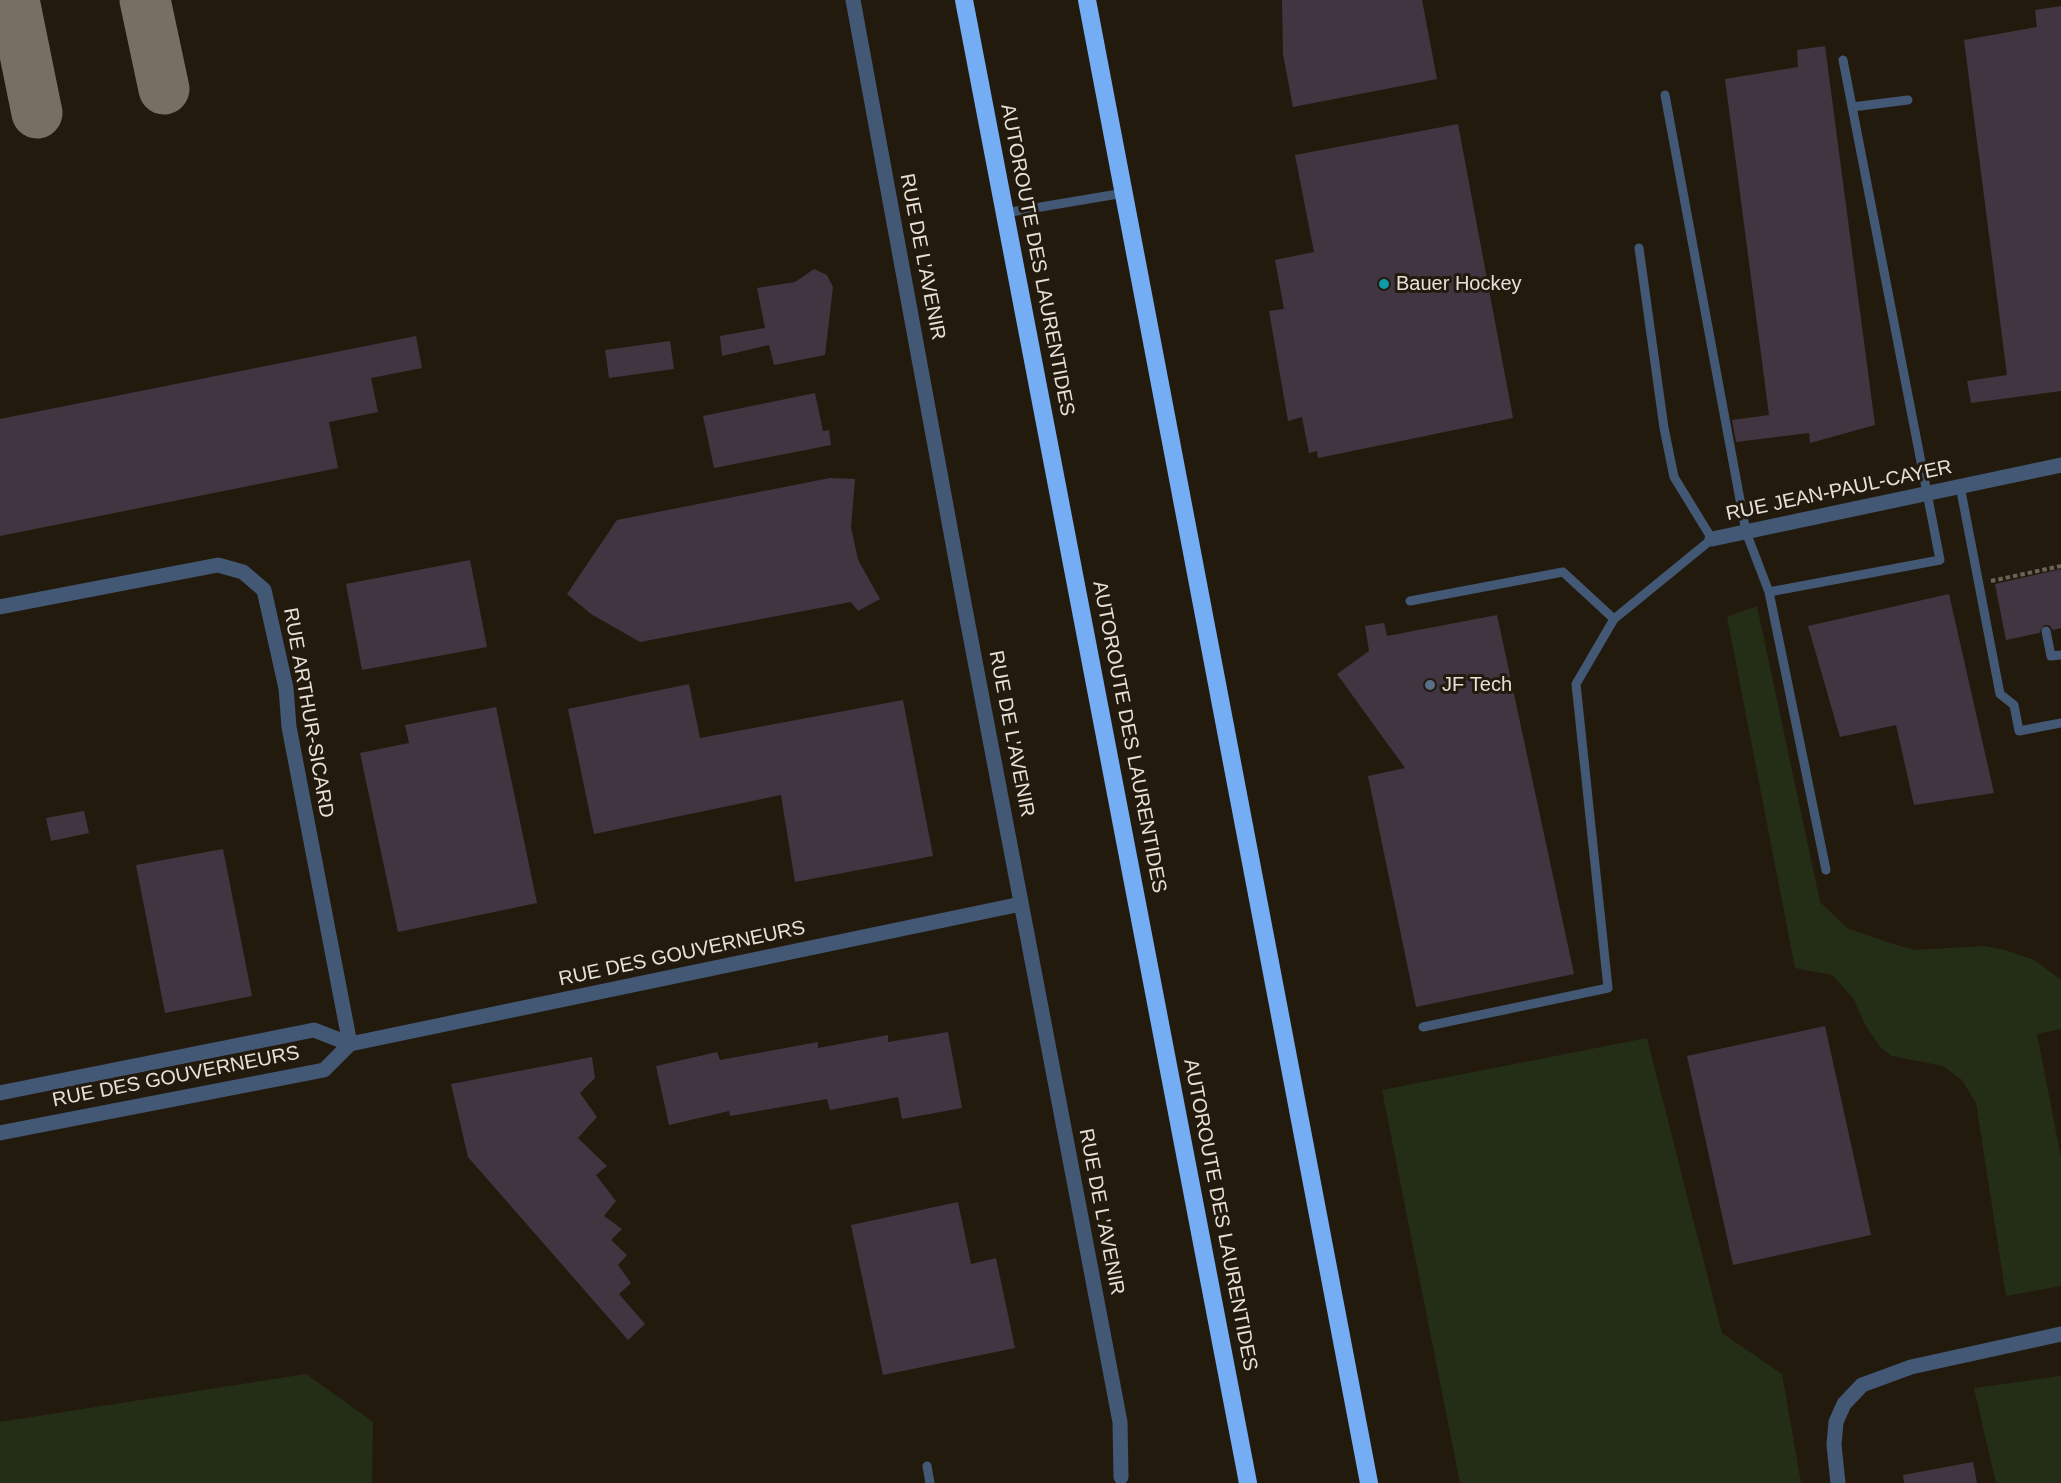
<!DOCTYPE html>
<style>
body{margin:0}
canvas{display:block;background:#231a0e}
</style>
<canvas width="2061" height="1483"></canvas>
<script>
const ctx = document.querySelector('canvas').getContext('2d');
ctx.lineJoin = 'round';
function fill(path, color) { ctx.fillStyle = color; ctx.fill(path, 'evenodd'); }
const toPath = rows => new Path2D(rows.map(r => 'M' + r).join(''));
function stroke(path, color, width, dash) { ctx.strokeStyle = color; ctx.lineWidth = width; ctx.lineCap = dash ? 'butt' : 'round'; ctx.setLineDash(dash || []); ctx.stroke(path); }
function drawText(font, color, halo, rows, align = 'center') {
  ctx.font = font + ' Arial,sans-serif'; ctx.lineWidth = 6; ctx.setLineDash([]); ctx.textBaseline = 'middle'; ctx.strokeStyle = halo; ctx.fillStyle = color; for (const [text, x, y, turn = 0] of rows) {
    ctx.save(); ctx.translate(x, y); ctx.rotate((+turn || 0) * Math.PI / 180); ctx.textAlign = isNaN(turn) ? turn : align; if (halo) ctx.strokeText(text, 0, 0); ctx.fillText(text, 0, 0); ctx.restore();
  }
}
fill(toPath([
 [1757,606,1820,902,1847,928,1890,943,1914,950,1984,946,2005,950,2034,960,2061,980,2061,1029,2037,1034,2061,1158,2061,1286,2006,1296,1976,1103,1962,1080,1943,1066,1892,1056,1881,1048,1866,1026,1853,998,1832,975,1795,968,1727,617],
 [1647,1038,1722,1333,1782,1374,1801,1483,1460,1483,1382,1090],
 [306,1374,373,1422,372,1483,0,1483,0,1422],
 [2061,1376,2061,1483,1996,1483,1974,1388]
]), '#242d16');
stroke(toPath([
 [14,0,37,113],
 [145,0,164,89]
]), '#776f64', 51);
fill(toPath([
 [1282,0,1422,0,1437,79,1293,107,1283,54],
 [2061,6,2061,391,1971,403,1967,381,2007,375,1964,40,2037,27,2035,10],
 [1825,46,1875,425,1810,443,1809,433,1736,442,1732,420,1769,415,1725,79,1798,67,1797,50],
 [1458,124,1513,418,1318,458,1317,451,1309,453,1302,417,1288,421,1269,311,1284,309,1275,260,1314,252,1295,155],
 [814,269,827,275,833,287,825,355,774,365,769,345,722,356,720,336,765,328,757,288,795,282],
 [416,336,422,368,371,378,378,412,329,422,338,468,0,536,0,419],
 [670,341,674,369,609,378,605,350],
 [815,393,823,431,829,430,831,445,714,468,703,416],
 [830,478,855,479,851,527,858,560,880,599,858,611,851,602,640,642,591,614,567,594,617,520],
 [470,560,487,647,362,670,346,584],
 [2061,569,2061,628,2053,630,2049,625,2044,625,2039,633,2006,640,1995,584],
 [1949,594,1994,793,1914,805,1896,725,1840,737,1808,626],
 [1497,615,1574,974,1416,1007,1368,776,1405,768,1337,674,1369,651,1365,626,1384,623,1387,636],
 [689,684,700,738,903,700,933,856,795,882,781,795,594,834,568,709],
 [496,707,537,903,398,932,360,753,409,743,405,725],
 [84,811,89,833,51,841,46,818],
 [223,849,252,996,165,1013,136,865],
 [1825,1026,1871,1235,1733,1265,1687,1056],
 [948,1032,962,1108,902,1119,898,1097,830,1110,827,1099,730,1116,729,1111,669,1125,656,1066,717,1052,720,1060,818,1042,818,1048,888,1035,888,1042],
 [592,1057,595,1078,580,1093,597,1117,578,1138,607,1166,596,1175,616,1201,604,1216,622,1229,611,1240,627,1255,618,1265,631,1283,619,1294,645,1324,628,1340,468,1157,451,1084],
 [958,1202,971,1264,996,1258,1015,1348,883,1375,851,1225],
 [1973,1462,1977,1483,1904,1483,1903,1475]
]), '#403541');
stroke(toPath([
 [1991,581,2061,566]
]), '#6a6257', 4, [4.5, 3]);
stroke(toPath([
 [1665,95,1746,532,1769,592,1826,870],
 [1852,107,1908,100],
 [1005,213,1124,193],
 [1960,486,2000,694,2014,705,2019,731,2061,723],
 [1769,592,1940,560,1843,60],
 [1410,601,1563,572,1614,619],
 [2046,631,2051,656,2061,655],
 [1423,1027,1608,988,1576,684,1614,619,1712,539,1674,477,1664,428,1639,248],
 [927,1466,930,1483]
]), '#425875', 9);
stroke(toPath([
 [853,0,963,598,1120,1422,1121,1477],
 [1712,539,2061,465],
 [0,607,218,565,243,572,264,590,286,688,289,727,350,1044],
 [0,1093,314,1030,350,1044,1021,904],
 [0,1133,324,1070,350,1044],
 [1838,1483,1834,1445,1836,1422,1844,1404,1862,1385,1911,1367,2061,1334]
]), '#425875', 15);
stroke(toPath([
 [964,0,1248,1483],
 [1087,0,1369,1483]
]), '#75adf5', 18);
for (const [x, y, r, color] of [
 [1384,284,6,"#0f9aa8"],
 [1430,685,6,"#5c6f8a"]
]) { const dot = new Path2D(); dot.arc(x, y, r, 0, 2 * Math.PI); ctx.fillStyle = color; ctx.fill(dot); stroke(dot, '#231a0e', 2); }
drawText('20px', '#e7e0d8', '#231a0e', [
 ["RUE DE L'AVENIR",922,257,79],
 ["AUTOROUTE DES LAURENTIDES",1037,260,79],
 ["RUE JEAN-PAUL-CAYER",1839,491,-12],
 ["RUE ARTHUR-SICARD",308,713,80],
 ["RUE DE L'AVENIR",1011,734,79],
 ["AUTOROUTE DES LAURENTIDES",1129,737,79],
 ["RUE DES GOUVERNEURS",682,954,-12],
 ["RUE DES GOUVERNEURS",176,1077,-11],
 ["RUE DE L'AVENIR",1101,1212,79],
 ["AUTOROUTE DES LAURENTIDES",1220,1215,79]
]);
drawText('20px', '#e7e0d8', '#231a0e', [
 ["Bauer Hockey",1396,284],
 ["JF Tech",1442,685]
], 'left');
</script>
